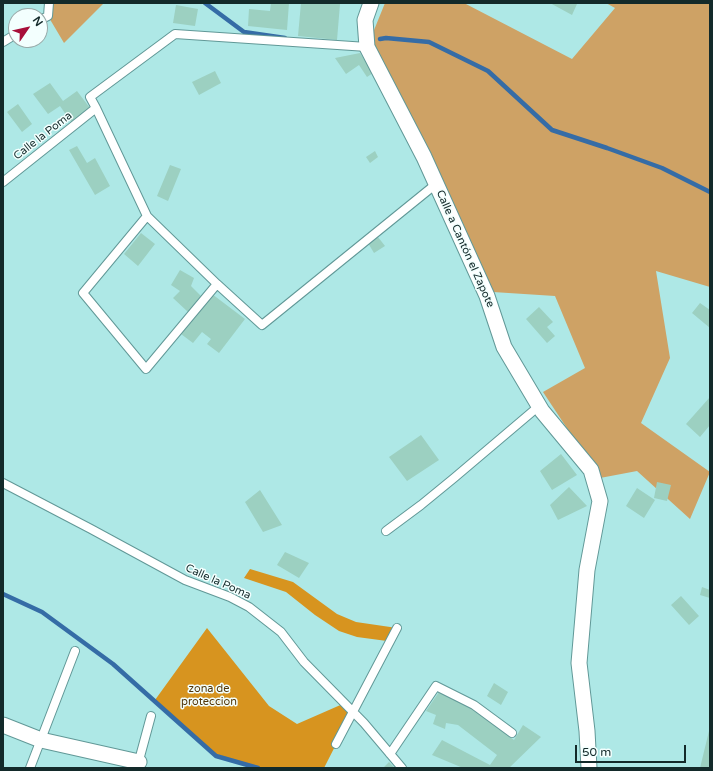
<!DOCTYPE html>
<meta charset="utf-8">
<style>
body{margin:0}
#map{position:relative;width:713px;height:771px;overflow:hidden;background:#aee8e6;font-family:"Varela Round",sans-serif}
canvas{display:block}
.frame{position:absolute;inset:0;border:4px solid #132a2a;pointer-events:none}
.north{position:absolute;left:8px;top:8px;width:40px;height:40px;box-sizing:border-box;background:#f3fffe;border:1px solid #99aaa9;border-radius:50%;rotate:56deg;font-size:11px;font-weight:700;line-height:16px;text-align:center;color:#132a2a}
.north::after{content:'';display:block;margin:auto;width:14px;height:18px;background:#a70f3a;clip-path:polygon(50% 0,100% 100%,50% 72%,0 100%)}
.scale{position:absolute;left:575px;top:745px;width:111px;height:18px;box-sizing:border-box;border:2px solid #132a2a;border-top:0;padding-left:5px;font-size:12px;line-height:14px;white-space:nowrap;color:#132a2a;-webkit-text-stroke:3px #f3fffe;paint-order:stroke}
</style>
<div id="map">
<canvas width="713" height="771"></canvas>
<div class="frame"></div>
<div class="north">N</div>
<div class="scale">50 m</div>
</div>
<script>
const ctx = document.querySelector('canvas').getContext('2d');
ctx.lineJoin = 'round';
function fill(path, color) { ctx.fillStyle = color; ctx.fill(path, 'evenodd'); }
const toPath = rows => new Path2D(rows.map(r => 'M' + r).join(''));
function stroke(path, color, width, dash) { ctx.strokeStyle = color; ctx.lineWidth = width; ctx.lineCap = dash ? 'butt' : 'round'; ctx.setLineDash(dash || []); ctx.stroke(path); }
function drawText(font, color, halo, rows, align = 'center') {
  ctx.font = font + ' "Varela Round",sans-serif'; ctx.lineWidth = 3; ctx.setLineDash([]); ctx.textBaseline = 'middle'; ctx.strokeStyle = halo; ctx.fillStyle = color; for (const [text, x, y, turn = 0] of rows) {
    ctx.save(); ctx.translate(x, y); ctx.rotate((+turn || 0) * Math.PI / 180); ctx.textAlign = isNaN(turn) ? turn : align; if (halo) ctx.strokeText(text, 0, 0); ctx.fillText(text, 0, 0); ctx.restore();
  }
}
fill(toPath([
 [49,3,104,3,64,43,48,16],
 [385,3,464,3,572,59,615,8,606,3,710,3,710,287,656,271,670,358,641,423,710,472,690,519,637,471,600,478,543,392,585,368,555,296,493,292,370,40]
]), '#cea265');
fill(toPath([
 [250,569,293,582,337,614,356,622,397,628,387,641,357,637,339,631,315,615,286,592,244,578],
 [207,628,269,706,297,724,345,703,353,711,324,768,259,768,213,753,155,700]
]), '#d7941f');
stroke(toPath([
 [205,3,244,32,285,38],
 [380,39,386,38,429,42,488,71,552,130,607,148,662,168,710,192],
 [3,594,42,612,113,664,216,756,258,768]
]), '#356ca6', 4.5);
fill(toPath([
 [271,3,289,3,287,30,248,26,249,9,270,11],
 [301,3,331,3,340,4,337,40,298,36],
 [550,3,575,3,577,4,572,15],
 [176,5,198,9,195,26,173,23],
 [360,53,373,73,367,77,359,65,346,74,335,58],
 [215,71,221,83,199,95,192,82],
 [50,83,63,101,77,91,90,108,71,122,60,106,48,114,33,94],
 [18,104,32,124,22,132,7,112],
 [77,146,87,163,95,158,110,186,95,195,69,150],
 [375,151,378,157,370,163,366,157],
 [170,165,181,169,168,201,157,196],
 [141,233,155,244,138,266,124,254],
 [378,237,385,246,374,253,368,243],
 [180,270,194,278,191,286,201,296,188,312,173,298,180,291,171,285],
 [212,294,245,319,219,353,207,344,211,339,202,332,193,343,181,334],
 [700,303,710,310,710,328,692,313],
 [539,307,553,322,547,327,555,336,547,343,526,319],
 [710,397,710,425,700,437,686,424],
 [421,435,439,460,407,481,389,457],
 [561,454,577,475,552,490,540,471],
 [657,482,671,485,667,501,654,498],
 [569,487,587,506,558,520,550,505],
 [637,488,655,500,644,518,626,506],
 [260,490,282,525,263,532,245,502],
 [285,552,309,563,299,578,277,565],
 [702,587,710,590,710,598,700,595],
 [681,596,699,616,689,625,671,605],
 [494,683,508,692,501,705,487,696],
 [439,692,471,707,514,740,523,725,541,737,509,768,463,768,432,755,442,740,490,765,497,755,458,725,446,723,445,729,433,724,436,715,426,711],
 [709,731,710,768,700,768],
 [389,762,395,768,383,768]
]), '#9cd0c1');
const service = toPath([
 [40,20,48,16,49,3],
 [3,42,16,34],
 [367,47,175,34,90,97,96,108,147,216,217,284,262,325,436,184],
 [3,182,96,108],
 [147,216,83,293,146,369,217,284],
 [3,483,91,529,185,580,230,597,249,607,281,632,304,662,364,723,402,768],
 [386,531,421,505,454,478,539,406],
 [336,744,397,628],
 [390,754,436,686,474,705,512,733],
 [138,764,151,716],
 [30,768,75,651]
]);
const minor = toPath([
 [371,3,365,20,367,47,424,157,487,296,504,347,542,411,591,470,600,501,587,570,579,663,587,731,589,768],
 [3,725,41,740,139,762]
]);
stroke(service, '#619897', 10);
stroke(minor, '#619897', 17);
stroke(service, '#fff', 8);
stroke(minor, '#fff', 15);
drawText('11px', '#132a2a', '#f3fffe', [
 ["Calle la Poma",43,136,-38],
 ["Calle a Cantón el Zapote",465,249,66],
 ["Calle la Poma",218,582,24]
]);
drawText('11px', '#53370a', '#f3fffe', [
 ["zona de",209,689],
 ["proteccion",209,702]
]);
</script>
